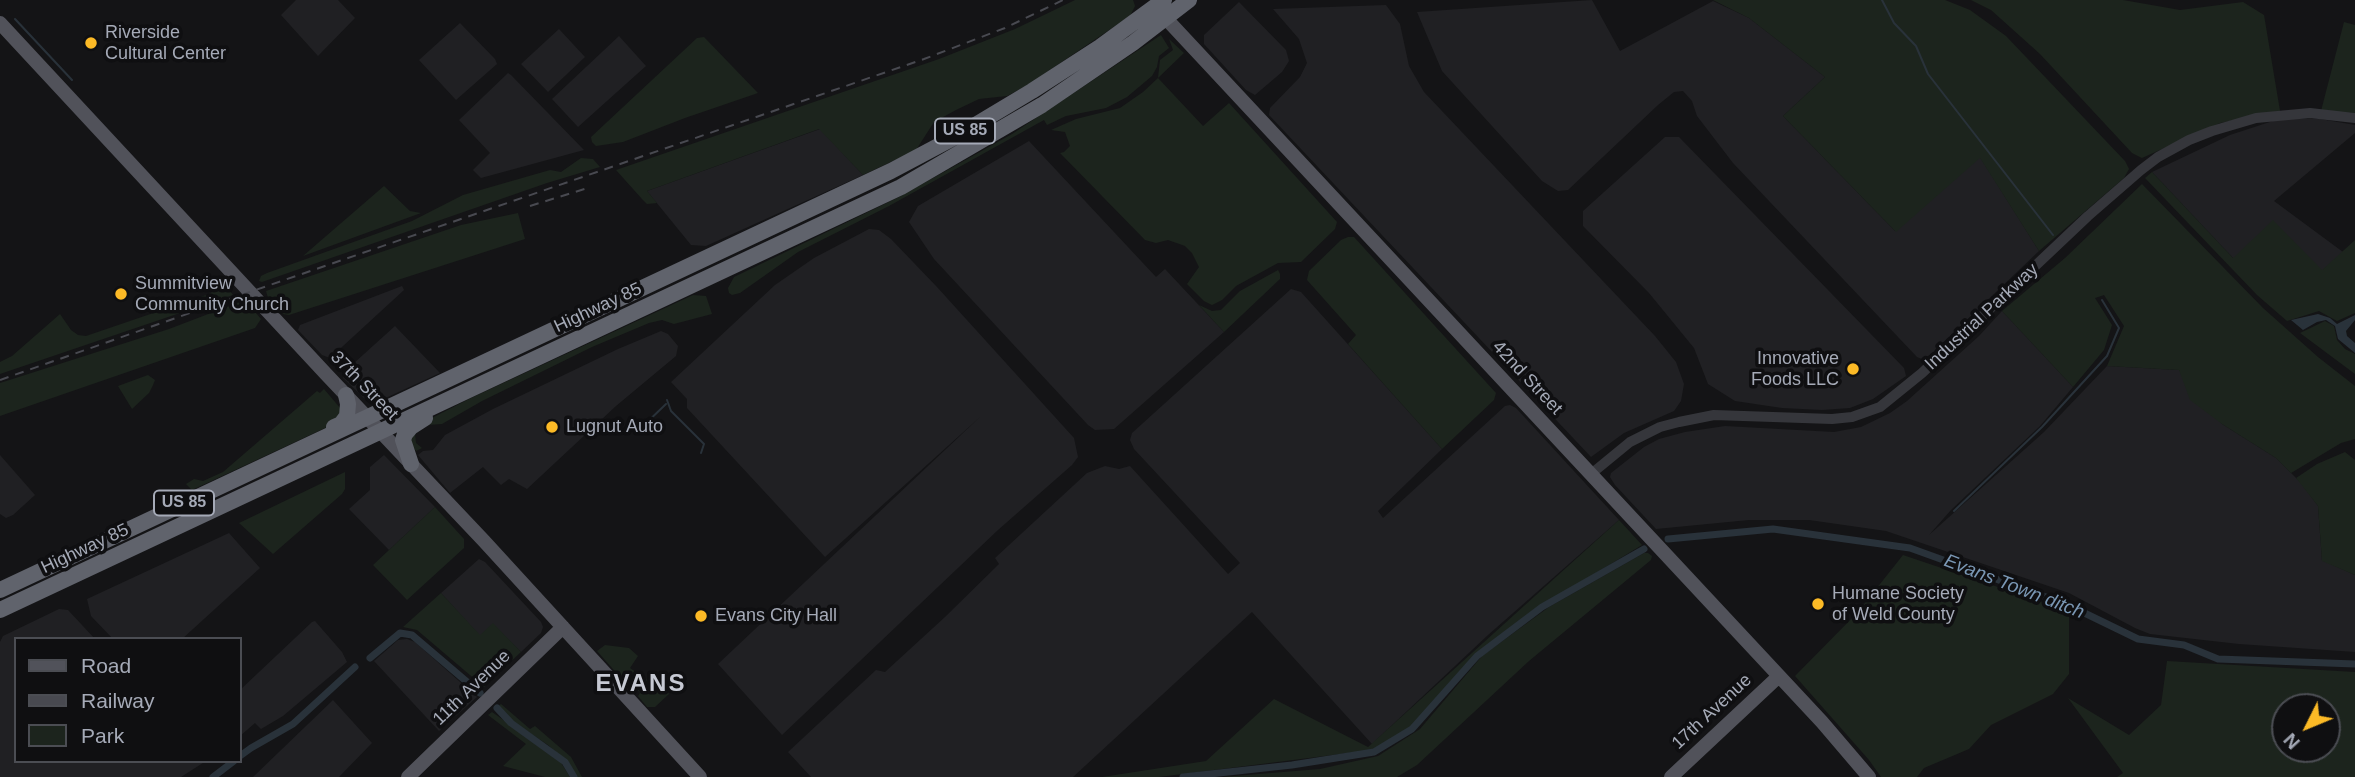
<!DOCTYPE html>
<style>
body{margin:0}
#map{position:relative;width:2355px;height:777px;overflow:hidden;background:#141416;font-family:Arial,sans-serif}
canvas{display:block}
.legend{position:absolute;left:14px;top:637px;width:228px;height:126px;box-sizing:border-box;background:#0f0f11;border:2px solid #4b4d53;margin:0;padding:9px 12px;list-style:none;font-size:21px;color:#a5aab7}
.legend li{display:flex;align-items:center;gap:14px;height:35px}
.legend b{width:35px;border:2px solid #4b4d53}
.north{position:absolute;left:2271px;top:693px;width:70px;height:70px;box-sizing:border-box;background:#0f0f11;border:2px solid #4b4d53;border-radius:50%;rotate:227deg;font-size:19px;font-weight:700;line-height:28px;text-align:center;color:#a5aab7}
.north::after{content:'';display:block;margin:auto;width:24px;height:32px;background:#fcba26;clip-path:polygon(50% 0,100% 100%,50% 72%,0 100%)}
</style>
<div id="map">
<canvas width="2355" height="777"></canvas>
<ul class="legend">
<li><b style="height:9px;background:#51525a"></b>Road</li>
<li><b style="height:9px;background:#484950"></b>Railway</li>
<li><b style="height:19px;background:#1c241d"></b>Park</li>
</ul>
<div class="north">N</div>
</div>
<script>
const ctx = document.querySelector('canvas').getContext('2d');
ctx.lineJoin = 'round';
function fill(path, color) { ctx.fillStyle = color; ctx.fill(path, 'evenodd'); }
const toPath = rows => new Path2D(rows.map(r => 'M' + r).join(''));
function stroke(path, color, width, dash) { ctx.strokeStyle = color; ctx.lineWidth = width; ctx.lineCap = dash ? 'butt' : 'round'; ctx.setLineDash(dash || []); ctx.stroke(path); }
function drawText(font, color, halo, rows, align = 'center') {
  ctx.font = font + ' Arial,sans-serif'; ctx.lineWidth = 7; ctx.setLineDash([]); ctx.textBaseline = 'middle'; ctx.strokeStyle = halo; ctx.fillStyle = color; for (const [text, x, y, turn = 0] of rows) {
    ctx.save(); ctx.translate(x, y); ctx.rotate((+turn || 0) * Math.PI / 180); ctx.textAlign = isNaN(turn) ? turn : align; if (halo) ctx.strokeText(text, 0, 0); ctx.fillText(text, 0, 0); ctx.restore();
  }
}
fill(toPath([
 [296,0,338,0,355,18,318,56,281,15],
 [1592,0,1620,51,1713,1,1749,18,1825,77,1783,116,1895,231,1980,157,2039,251,1930,355,1922,359,1917,357,1733,163,1697,116,1692,101,1683,91,1674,92,1658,105,1568,190,1558,191,1542,181,1442,71,1417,12],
 [1239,2,1286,50,1289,61,1282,72,1255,95,1246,90,1204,44,1204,35],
 [1386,5,1400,24,1409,66,1424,92,1655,336,1676,362,1684,384,1681,401,1674,411,1624,433,1591,457,1269,115,1270,108,1300,77,1307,63,1299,39,1273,9],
 [460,23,495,59,497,64,456,100,419,60],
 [559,29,585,57,548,92,521,64],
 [619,36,646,66,578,127,552,99],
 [508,73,511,75,584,150,481,178,473,170,490,153,459,120],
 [2282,118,2320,119,2355,125,2355,133,2274,201,2343,252,2322,271,2233,258,2152,172,2230,135],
 [820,129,863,175,706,246,691,245,647,191],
 [1665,137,1679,137,1904,368,1906,376,1873,399,1850,408,1822,410,1782,408,1735,401,1708,384,1694,348,1649,293,1583,226,1583,211],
 [1029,141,1156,277,1165,269,1224,332,1114,429,1095,430,1088,425,934,259,909,222,918,206],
 [869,229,879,230,891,239,937,287,1074,438,1078,457,1072,465,998,530,782,735,718,664,980,417,825,557,687,408,687,399,671,382,775,285,814,258],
 [402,286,404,290,330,358,322,355,298,330,300,325],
 [1291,289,1301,292,1442,449,1378,511,1383,518,1505,406,1510,405,1516,408,1619,520,1488,635,1372,744,1252,612,1073,777,811,777,788,752,876,670,885,672,945,617,999,564,995,558,1087,473,1105,466,1119,469,1130,466,1228,574,1240,563,1134,449,1130,440,1132,433],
 [2002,311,2073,387,2040,426,1951,510,1929,535,2044,432,2107,366,2179,370,2222,424,2276,458,2301,483,2318,506,2322,560,2355,575,2355,652,2239,644,2150,634,2135,628,2069,593,1886,531,1809,520,1749,520,1656,529,1615,485,1610,477,1611,473,1644,447,1659,439,1685,432,1725,426,1834,432,1861,427,1890,413,1907,401,1979,336],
 [395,326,440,373,379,401,365,399,343,378,343,373],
 [661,331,668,334,678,346,676,356,616,406,527,489,509,479,501,485,483,467,450,493,418,455,423,451,433,450,445,435,493,409,618,349],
 [0,455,35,495,13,515,6,518,0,514],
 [384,455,435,507,389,550,349,509,370,490,370,467],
 [229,533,260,568,182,639,113,639,91,616,87,599],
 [479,559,485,562,541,622,543,627,541,633,521,652,493,624,480,636,441,593],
 [59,609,68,610,95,639,16,639,16,761,206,761,181,777,0,777,0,642,3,636],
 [315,621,342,652,347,662,283,716,261,729,255,723,240,736,240,690,312,622],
 [407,639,415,642,477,697,439,731,374,661,398,640],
 [333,700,372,743,339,777,253,777]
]), '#202023');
fill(toPath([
 [1075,0,1133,0,1135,6,1130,16,1026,86,1007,96,979,99,956,110,934,122,916,150,863,175,819,129,647,191,657,203,647,204,642,199,616,170,939,59,1015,29],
 [1713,0,1945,0,1970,10,2006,36,2125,161,2129,169,2124,178,2039,251,1980,158,1896,232,1783,116,1825,77,1749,18],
 [1971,0,2123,0,2180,10,2243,2,2264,15,2280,111,2220,123,2142,158,2132,153,2040,54,1991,10],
 [2344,22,2355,25,2355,113,2321,111],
 [1161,35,1169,48,1159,56,1157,67,1152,76,1127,97,1106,108,1066,116,1047,125,1044,120,889,206,798,252,740,293,732,295,729,293,728,288,734,277,899,197,1012,134],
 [704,37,758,93,685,118,623,142,596,146,592,142,591,137,697,38],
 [1169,39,1184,53,1158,78,1203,126,1229,103,1337,222,1335,229,1301,262,1278,263,1236,286,1222,300,1212,305,1204,301,1187,284,1199,267,1192,253,1185,246,1168,240,1156,243,1145,240,1060,153,1064,152,1070,146,1065,132,1051,130,1076,119,1120,108,1143,92,1158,78,1160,60,1173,50],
 [581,158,593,159,600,167,547,183,262,282,259,281,261,276,267,273,412,221,463,195,550,170,561,172],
 [2152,172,2233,258,2273,220,2322,270,2355,240,2355,313,2337,321,2319,311,2287,321,2257,295,2145,178],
 [2142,184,2263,308,2318,357,2355,386,2355,439,2341,443,2291,473,2276,458,2222,424,2190,400,2179,370,2107,366,2124,326,2104,295,2095,298,2112,325,2104,350,2073,387,2002,311,2065,258],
 [384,186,410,211,421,213,303,256],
 [518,213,525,239,289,315,283,314,268,298,266,291,461,225],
 [1348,237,1354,237,1496,393,1494,400,1442,449,1348,344,1356,335,1307,280,1309,271,1341,240],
 [1278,270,1280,274,1280,279,1224,332,1199,305,1212,311,1221,310,1240,291],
 [225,284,233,295,0,374,0,362,12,356,60,314,71,330,78,335,86,336,209,294],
 [693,295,706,296,712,314,674,324,662,320,649,323,592,347,482,401,442,424,427,425,415,434,416,443,422,448,416,451,411,444,411,436,424,422,471,398],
 [245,300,261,319,255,328,0,416,0,383,169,329],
 [2325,321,2334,326,2337,340,2345,349,2355,354,2355,374,2300,333],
 [148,375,155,380,153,385,149,393,132,409,118,386],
 [324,389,341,409,338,422,192,490,186,484,194,479,203,481,223,472,317,391,320,393],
 [2345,452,2355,460,2355,575,2322,561,2318,506,2296,478,2317,464],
 [345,472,345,489,342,494,273,554,239,523],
 [435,507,464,539,464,548,407,600,373,565],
 [1619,520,1642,545,1540,607,1475,655,1411,727,1372,750,1159,777,1102,777,1206,761,1274,699,1368,747],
 [1644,553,1648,553,1652,556,1651,560,1529,661,1417,765,1397,777,1222,777,1320,769,1378,756,1420,729,1482,656,1549,607],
 [1903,555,2069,611,2069,674,2053,694,1991,725,1969,749,1924,768,1917,777,1881,777,1869,760,1795,676,1857,613],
 [441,593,480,635,493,623,521,652,484,687,417,630,403,627],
 [605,645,629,648,638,656,630,668,649,681,652,676,663,686,668,681,664,687,669,694,655,707,647,707,638,696,640,693,638,690,634,693,597,651],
 [2167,661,2355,672,2355,777,2117,777,2123,773,2068,698,2129,735,2161,705],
 [2327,707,2327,749,2285,749,2285,707],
 [501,704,530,729,535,726,571,757,582,777,576,777,567,762,548,745,512,721,498,706],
 [492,712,558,758,570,777,545,777,503,766,526,744,488,715]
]), '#1c241d');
fill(toPath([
 [2318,314,2330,318,2337,324,2355,315,2355,320,2346,331,2347,336,2355,343,2355,353,2338,339,2335,326,2326,320,2317,322,2303,330,2291,320]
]), '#29323a');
stroke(toPath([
 [1882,0,1894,23,1916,46,1928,74,2053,235],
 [15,19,72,80],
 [667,400,671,411,704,444,701,453],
 [641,428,666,404],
 [1954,511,2042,427,2107,356,2119,328,2102,300]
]), '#29323a', 2);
stroke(toPath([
 [1668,539,1773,529,1910,548,2068,605,2138,639,2184,645,2218,659,2355,664],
 [370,658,400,633,412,635,480,693],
 [497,708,511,723,565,762,574,777],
 [240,756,251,748,293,724,355,667],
 [213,777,234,761],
 [1183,777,1292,765,1374,752,1412,729,1477,656,1542,607,1644,549]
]), '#29323a', 7);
stroke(toPath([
 [1591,474,1630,442,1660,427,1679,422,1714,415,1832,419,1852,417,1880,407,1922,373,2088,216,2141,170,2158,157,2189,140,2212,131,2256,118,2310,113,2355,118]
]), '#35363b', 10);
stroke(toPath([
 [1159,11,1822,722,1869,777],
 [0,23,326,374,484,541,700,777],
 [408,777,563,627],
 [1671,777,1779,676]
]), '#51525a', 14);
stroke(toPath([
 [334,427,341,424,347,416,348,404,346,395],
 [411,464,403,440,405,434,411,427,425,418],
 [0,590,891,171,957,136,1032,91,1100,47,1164,0],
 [0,610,901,187,1042,105,1133,43,1189,0]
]), '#60636c', 16);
stroke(toPath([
 [530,206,591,187],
 [0,380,241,295,924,59,1005,28,1063,0]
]), '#484950', 2, [9, 7]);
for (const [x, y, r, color] of [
 [91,43,7,"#fcba26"],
 [121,294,7,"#fcba26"],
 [1853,369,7,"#fcba26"],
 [552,427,7,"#fcba26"],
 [1818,604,7,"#fcba26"],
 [701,616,7,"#fcba26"]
]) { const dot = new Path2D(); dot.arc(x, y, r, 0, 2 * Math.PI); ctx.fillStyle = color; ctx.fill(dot); stroke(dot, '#0f0f11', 2.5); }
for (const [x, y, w] of [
 [965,131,60],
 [184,503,60]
]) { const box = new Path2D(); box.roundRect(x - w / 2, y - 12.5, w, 25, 5); ctx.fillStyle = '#0f0f11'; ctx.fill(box); stroke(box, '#a5aab7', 2); }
drawText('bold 16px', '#a5aab7', null, [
 ["US 85",965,131],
 ["US 85",184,503]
]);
drawText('18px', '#a5aab7', '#0f0f11', [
 ["Riverside",105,33],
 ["Cultural Center",105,54],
 ["Summitview",135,284],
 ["Community Church",135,305],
 ["Innovative",1839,359,"right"],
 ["Foods LLC",1839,380,"right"],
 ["Lugnut Auto",566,427],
 ["Humane Society",1832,594],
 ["of Weld County",1832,615],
 ["Evans City Hall",715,616]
], 'left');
drawText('18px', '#a5aab7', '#0f0f11', [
 ["Highway 85",598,308,-25],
 ["Industrial Parkway",1982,317,-43],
 ["42nd Street",1527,378,47],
 ["37th Street",364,386,46],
 ["Highway 85",85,549,-25],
 ["11th Avenue",472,688,-44],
 ["17th Avenue",1712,712,-43]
]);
drawText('italic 19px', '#7a97b4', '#0f0f11', [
 ["Evans Town ditch",2014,587,21]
]);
ctx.letterSpacing = '2px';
drawText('bold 24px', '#c6c9d3', '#0f0f11', [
 ["EVANS",641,684]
]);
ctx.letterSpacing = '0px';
</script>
